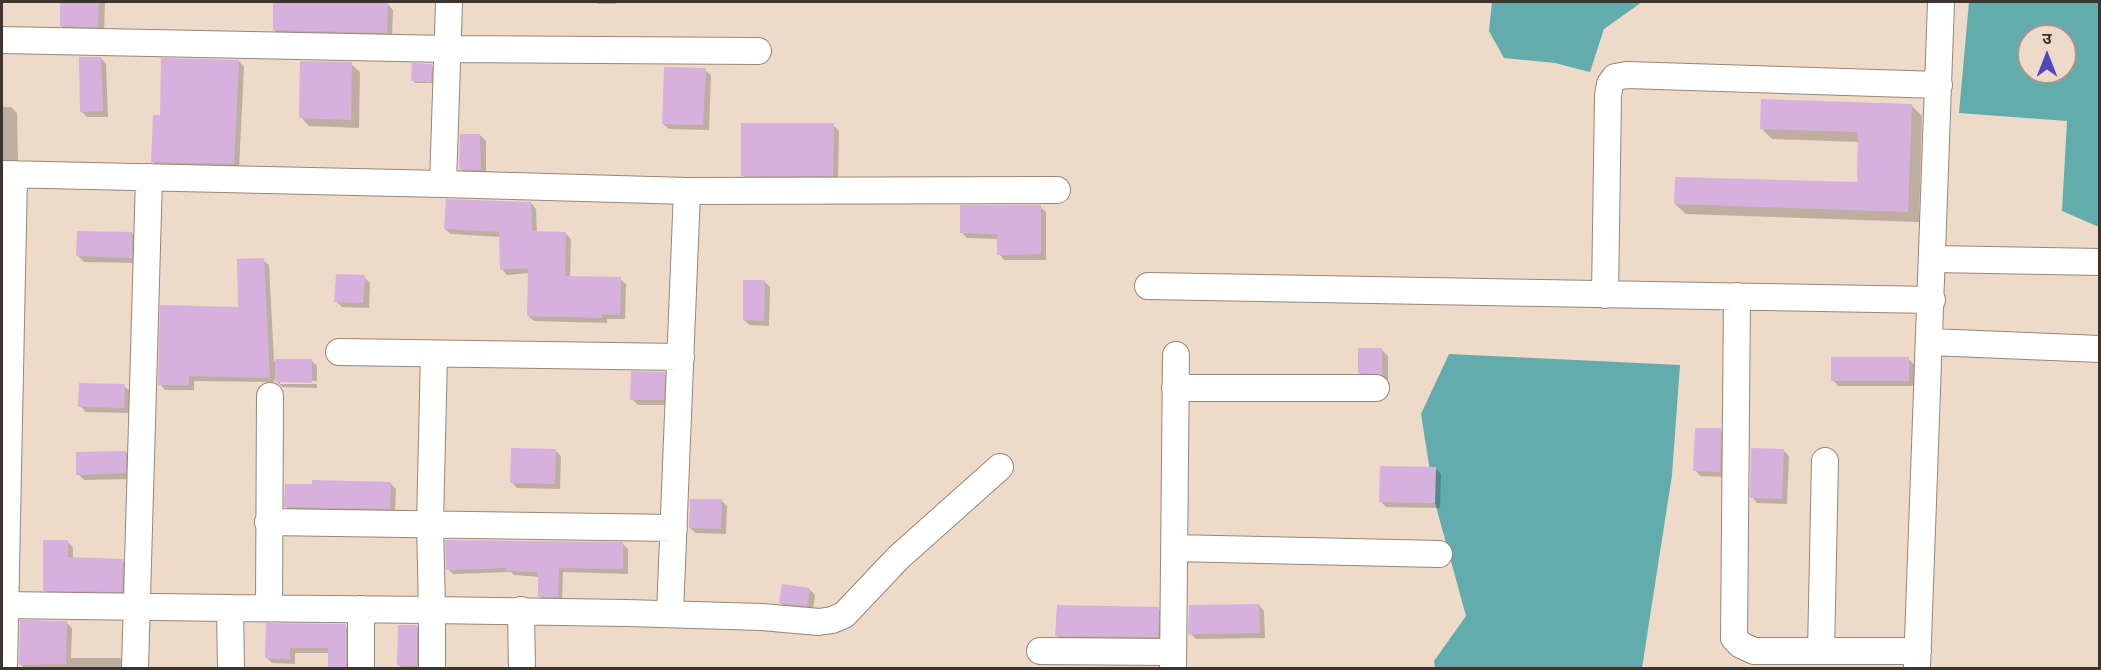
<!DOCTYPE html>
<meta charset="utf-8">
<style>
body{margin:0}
#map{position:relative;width:2101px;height:670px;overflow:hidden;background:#eedac9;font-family:"Golos Text","Noto Sans Devanagari",sans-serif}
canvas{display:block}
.frame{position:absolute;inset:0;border:3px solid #3c342d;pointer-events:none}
.north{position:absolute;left:2017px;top:24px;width:60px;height:60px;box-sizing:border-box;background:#eedac9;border:2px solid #a7988b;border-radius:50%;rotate:0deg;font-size:16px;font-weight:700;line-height:24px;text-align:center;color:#3c342d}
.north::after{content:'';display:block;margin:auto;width:21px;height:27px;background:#5546be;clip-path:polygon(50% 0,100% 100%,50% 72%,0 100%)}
</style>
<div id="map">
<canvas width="2101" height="670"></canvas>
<div class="frame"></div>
<div class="north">उ</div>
</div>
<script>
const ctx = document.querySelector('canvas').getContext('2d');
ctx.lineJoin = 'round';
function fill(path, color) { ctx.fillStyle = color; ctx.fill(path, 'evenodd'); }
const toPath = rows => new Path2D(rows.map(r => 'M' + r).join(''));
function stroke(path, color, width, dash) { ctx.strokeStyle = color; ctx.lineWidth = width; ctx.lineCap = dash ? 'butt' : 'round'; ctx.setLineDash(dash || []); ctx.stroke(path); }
fill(toPath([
 [1492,2,1642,2,1604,29,1590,72,1555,63,1504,58,1489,31],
 [1969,2,2099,2,2099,227,2062,211,2067,121,1959,113],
 [2029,36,2065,36,2065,72,2029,72],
 [1449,354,1680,365,1672,475,1642,668,1435,668,1434,661,1466,616,1435,503,1421,414]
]), '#62acae');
fill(toPath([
 [62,2,105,2,104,32,67,31,61,26],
 [274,2,388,4,393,10,392,38,280,36,274,30],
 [595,2,616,2,616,4,598,4],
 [101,58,106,64,108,117,87,117,81,111],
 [239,61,244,67,239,169,159,167,153,162,161,116],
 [351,64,360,72,359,128,309,126,301,117],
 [431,65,434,68,433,83,415,83,413,80],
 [705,70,711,75,709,130,669,129,663,124],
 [1911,105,1922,116,1919,222,1686,214,1675,204,1858,184,1860,142,1772,139,1761,128],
 [2,107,11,107,17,113,18,164,2,168],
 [833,125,839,131,838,181,748,181,742,175],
 [480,135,486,141,486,175,467,175,461,169],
 [531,203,536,209,537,233,566,234,571,239,570,278,620,279,626,284,625,319,607,319,607,323,534,321,528,316,529,273,507,275,502,269,500,237,451,234,445,229],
 [1040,207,1046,212,1046,260,1004,260,999,254,998,239,967,238,961,232],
 [132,233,137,239,137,263,84,262,78,256],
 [263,260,269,265,274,361,311,360,317,366,317,381,280,381,280,384,317,384,317,388,282,387,274,379,274,382,194,381,194,390,165,390,160,384,239,308],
 [364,277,370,283,369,308,342,307,336,301],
 [764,281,770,287,769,326,750,325,744,320],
 [1382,350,1388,356,1388,380,1365,378,1359,372],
 [1908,359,1914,364,1914,386,1838,386,1833,380],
 [664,373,670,379,669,405,638,405,632,399],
 [124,386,130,391,130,413,86,412,80,406],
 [1720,430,1726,435,1726,477,1700,476,1695,470],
 [555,450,561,456,560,489,517,488,512,482],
 [1783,450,1789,456,1787,504,1757,503,1752,497],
 [126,452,131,458,131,479,84,480,78,474],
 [1435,468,1441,474,1440,508,1386,507,1380,501],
 [390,483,396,489,395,514,292,512,286,507],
 [721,500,727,506,726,534,696,533,690,528],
 [68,542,73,548,73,559,122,560,128,566,127,597,50,596,45,590],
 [623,544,628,549,628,574,563,572,562,601,545,601,540,596,540,577,514,575,511,572,453,574,448,569],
 [809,589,815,595,813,611,787,609,781,603],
 [1259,605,1264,611,1265,638,1196,639,1190,633],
 [1158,608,1164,614,1163,642,1062,641,1057,636],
 [66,622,72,628,71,658,120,658,125,664,126,668,24,668,21,665],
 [267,625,345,626,351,631,351,668,329,668,330,653,295,653,295,664,272,663,267,658],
 [416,626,422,632,422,668,402,668,398,665]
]), '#0003');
fill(toPath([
 [60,2,99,2,98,27,60,26],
 [273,2,388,3,387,33,273,30],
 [79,57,101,57,103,111,80,112],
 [161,58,239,60,234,164,151,162,153,115,160,115],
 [300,61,352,62,351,120,299,118],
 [412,63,432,64,431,82,411,81],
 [664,67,706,68,703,125,662,124],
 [1761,99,1912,104,1908,212,1674,204,1675,177,1857,182,1858,132,1760,129],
 [741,123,834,123,833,176,741,176],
 [460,134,480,134,481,170,459,169],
 [446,199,531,202,532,231,566,232,565,276,621,277,620,315,602,314,602,318,527,316,528,268,500,270,499,232,444,229],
 [960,205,1041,205,1041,254,997,255,997,234,960,233],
 [77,231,132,232,132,258,76,256],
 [264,258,270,378,189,376,189,385,158,385,160,305,238,307,237,259],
 [336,274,365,275,363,303,334,302],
 [743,280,765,280,764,321,743,320],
 [1358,348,1382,348,1382,375,1358,373],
 [1831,357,1909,357,1909,381,1831,381],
 [275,359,312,359,312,383,275,382],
 [631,371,665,372,664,400,630,400],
 [79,383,125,384,124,408,78,407],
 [1695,428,1721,428,1720,472,1693,471],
 [511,448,556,449,555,484,510,483],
 [1751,448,1784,449,1782,499,1750,498],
 [126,451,126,473,76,475,76,452],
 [1380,466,1436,467,1435,503,1379,502],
 [312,480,391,482,390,509,284,507,285,484,312,484],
 [690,499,722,499,721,529,689,528],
 [43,540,68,540,68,557,123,559,122,592,43,591],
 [445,540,623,542,623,569,559,568,558,597,538,597,538,572,507,571,507,568,446,570],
 [782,584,810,588,807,606,779,603],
 [1259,604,1260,633,1188,634,1189,605],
 [1057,605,1159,607,1158,637,1055,636],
 [20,620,67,621,66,664,19,665],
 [266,623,346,624,346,669,328,669,328,648,290,648,290,659,265,658],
 [398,625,417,625,417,666,397,665]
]), '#d6b1de');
const minor = toPath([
 [449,2,443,184,687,191,1057,190],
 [2,40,448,49,758,51],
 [2,174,443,184],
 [1934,259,2100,262],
 [1148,286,1932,300],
 [1605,295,1608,96,1610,84,1615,77,1627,75,1939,85],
 [1737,296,1734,638,1741,645,1754,651,1918,651],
 [1930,342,2100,349],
 [339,352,681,357],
 [1175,388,1376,388],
 [268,522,674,528],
 [1174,548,1439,554],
 [2,605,230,608],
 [269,608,270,396],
 [521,610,522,668],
 [670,614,687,191],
 [1040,651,1173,652],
 [1821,651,1825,461],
 [4,668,14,174],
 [135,668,149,177],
 [231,668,230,608,432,610,430,523,434,354],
 [361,668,361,609],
 [432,668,432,610,626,613,762,617,819,622,832,620,844,615,899,557,1000,467],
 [1173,668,1176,355],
 [1917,668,1941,2]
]);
stroke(minor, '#998676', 28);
stroke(minor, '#fff', 26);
</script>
